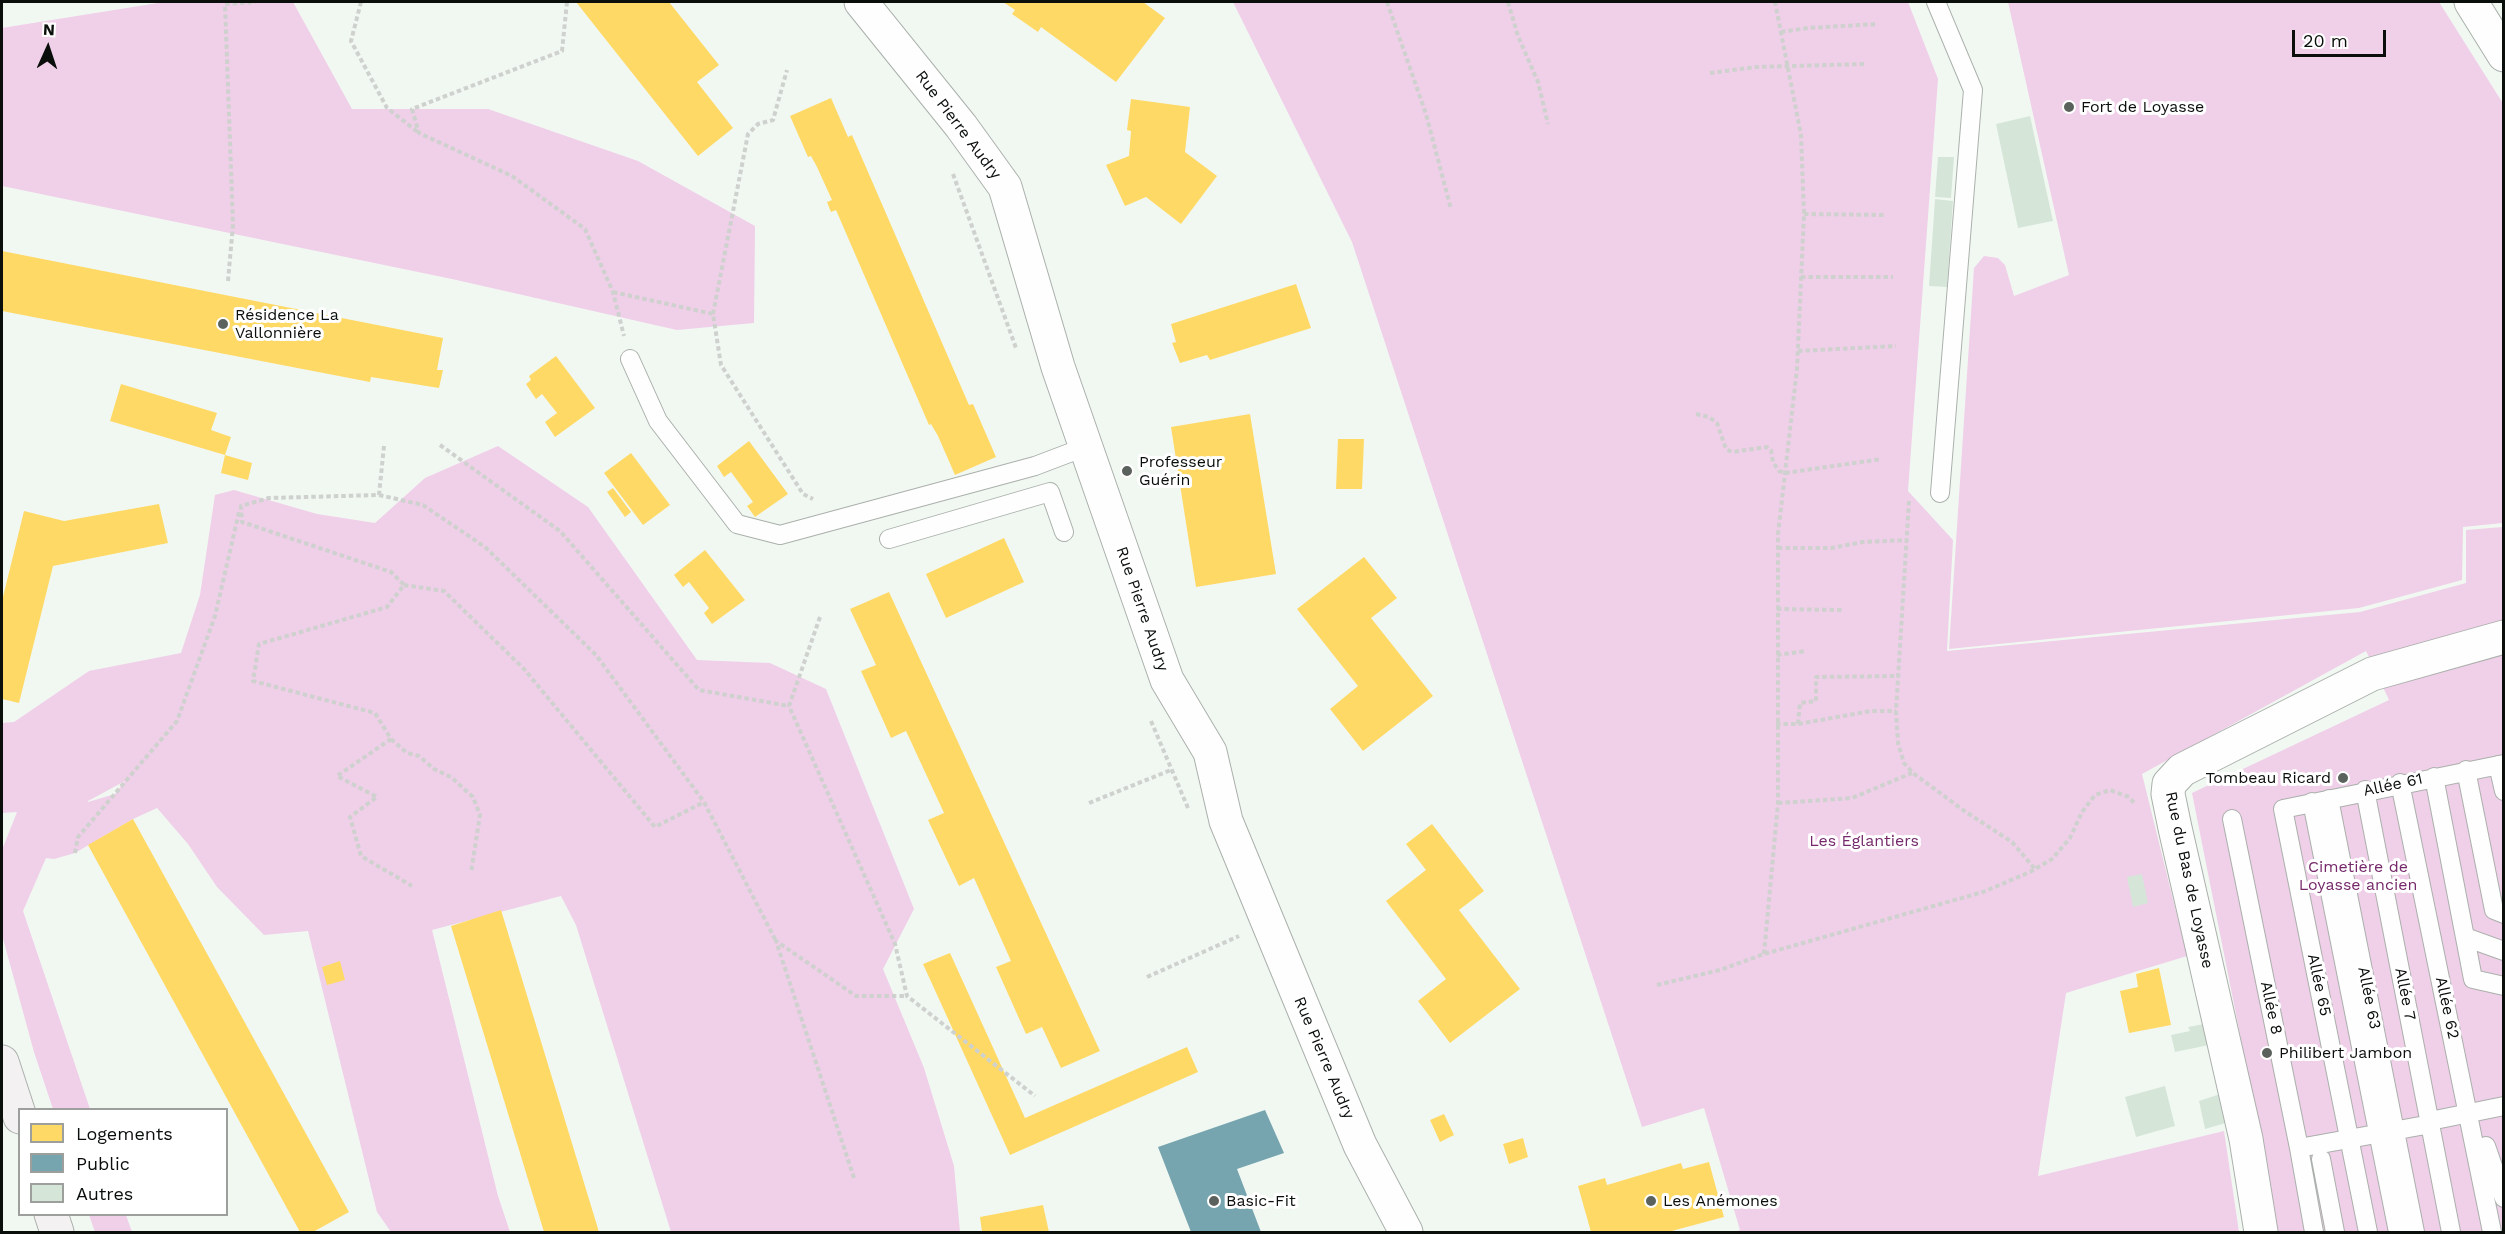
<!DOCTYPE html>
<meta charset="utf-8">
<style>
body{margin:0}
#map{position:relative;width:2505px;height:1234px;overflow:hidden;background:#f1f8f2;font-family:"Work Sans",sans-serif}
canvas{display:block}
.frame{position:absolute;inset:0;border:3px solid #0a0f0b;pointer-events:none}
.legend{position:absolute;left:18px;top:1108px;width:210px;height:108px;box-sizing:border-box;background:#fff;border:2px solid #9d9f9d;margin:0;padding:8px 10px;list-style:none;font-size:18px;color:#0a0f0b}
.legend li{display:flex;align-items:center;gap:12px;height:30px}
.legend b{width:30px;border:2px solid #9d9f9d}
.north{position:absolute;left:18px;top:18px;width:60px;height:60px;-webkit-text-stroke:4px #fff;paint-order:stroke;rotate:3deg;font-size:16px;font-weight:700;line-height:24px;text-align:center;color:#0a0f0b}
.north::after{content:'';display:block;margin:auto;width:21px;height:27px;background:#0a0f0b;clip-path:polygon(50% 0,100% 100%,50% 72%,0 100%)}
.scale{position:absolute;left:2292px;top:30px;width:94px;height:27px;box-sizing:border-box;border:3px solid #0a0f0b;border-top:0;padding-left:8px;font-size:18px;line-height:21px;white-space:nowrap;color:#0a0f0b;-webkit-text-stroke:4px #fff;paint-order:stroke}
</style>
<div id="map">
<canvas width="2505" height="1234"></canvas>
<div class="frame"></div>
<ul class="legend">
<li><b style="height:16px;background:#ffd966"></b>Logements</li>
<li><b style="height:16px;background:#76a5af"></b>Public</li>
<li><b style="height:16px;background:#d5e6d9"></b>Autres</li>
</ul>
<div class="north">N</div>
<div class="scale">20 m</div>
</div>
<script>
const ctx = document.querySelector('canvas').getContext('2d');
ctx.lineJoin = 'round';
function fill(path, color) { ctx.fillStyle = color; ctx.fill(path, 'evenodd'); }
const toPath = rows => new Path2D(rows.map(r => 'M' + r).join(''));
function stroke(path, color, width, dash) { ctx.strokeStyle = color; ctx.lineWidth = width; ctx.lineCap = dash ? 'butt' : 'round'; ctx.setLineDash(dash || []); ctx.stroke(path); }
function drawText(font, color, halo, rows, align = 'center') {
  ctx.font = font + ' "Work Sans",sans-serif'; ctx.lineWidth = 6; ctx.setLineDash([]); ctx.textBaseline = 'middle'; ctx.strokeStyle = halo; ctx.fillStyle = color; for (const [text, x, y, turn = 0] of rows) {
    ctx.save(); ctx.translate(x, y); ctx.rotate((+turn || 0) * Math.PI / 180); ctx.textAlign = isNaN(turn) ? turn : align; if (halo) ctx.strokeText(text, 0, 0); ctx.fillText(text, 0, 0); ctx.restore();
  }
}
fill(toPath([
 [164,2,293,2,352,109,488,109,638,161,755,226,754,323,677,330,452,279,2,186,2,28],
 [1233,2,1908,2,1938,79,1908,491,1953,540,1947,651,2360,612,2466,583,2466,530,2503,527,2503,1232,2276,1232,2262,1145,2192,793,2389,700,2366,651,2142,774,2187,956,2066,993,2038,1176,2224,1131,2239,1232,1734,1232,1740,1230,1704,1108,1642,1127,1352,242],
 [2008,2,2439,2,2504,105,2503,523,2463,527,2462,580,2359,608,1949,649,1974,268,1984,256,1998,258,2005,265,2014,296,2069,275],
 [498,446,588,507,697,660,770,663,826,689,914,909,883,969,924,1068,954,1166,960,1232,671,1232,576,925,561,896,432,930,498,1196,510,1232,391,1232,377,1212,308,931,264,935,217,887,188,844,157,808,133,819,75,853,54,859,46,858,23,911,90,1109,53,1109,34,1052,2,935,2,850,17,812,2,813,2,723,14,722,89,671,181,653,200,595,215,495,234,490,317,514,375,523,425,478],
 [125,781,115,794,88,802,88,801],
 [89,1215,126,1215,132,1232,95,1232]
]), '#f0cfe9');
fill(toPath([
 [576,2,669,2,719,65,697,82,733,128,698,156],
 [1003,2,1143,2,1165,18,1116,82,1041,27,1038,32,1012,14,1015,10],
 [831,98,848,137,852,135,969,405,973,404,996,457,955,475,938,436,931,424,929,425,836,210,831,212,827,202,832,200,817,167,811,156,808,157,790,116],
 [1131,99,1190,107,1185,152,1217,176,1181,224,1146,197,1125,206,1106,165,1129,156,1131,131,1127,130],
 [2,251,443,338,437,370,443,370,439,388,371,377,370,382,2,311],
 [1296,284,1311,328,1210,360,1207,355,1180,363,1172,343,1176,342,1171,324],
 [556,356,595,408,555,437,545,422,557,413,542,394,536,399,526,384,531,380,529,376],
 [121,384,217,413,211,430,231,437,225,455,110,421],
 [1250,414,1276,574,1196,587,1171,427],
 [1338,439,1364,439,1362,489,1336,489],
 [749,441,788,494,755,517,747,506,753,502,731,472,724,477,717,466],
 [631,453,670,505,643,525,604,473],
 [225,455,252,463,248,480,221,473],
 [613,488,631,512,625,517,607,492],
 [159,504,168,543,53,566,19,703,2,699,2,601,24,511,64,521],
 [1004,538,1024,582,946,618,926,574],
 [705,550,745,600,712,624,704,613,709,608,689,582,683,587,674,575],
 [1364,557,1397,598,1371,618,1433,696,1363,751,1330,709,1358,686,1297,609],
 [889,592,1100,1051,1061,1068,1042,1027,1026,1034,996,967,1011,961,974,878,959,886,928,820,944,813,906,731,891,738,861,671,876,665,850,609],
 [133,819,349,1212,313,1232,300,1232,88,845],
 [1432,824,1484,891,1459,910,1520,989,1450,1043,1418,1001,1446,979,1386,901,1426,870,1406,844],
 [501,910,599,1232,544,1232,451,926],
 [950,953,1025,1118,1187,1047,1198,1072,1010,1155,923,964],
 [340,961,345,980,327,985,322,967],
 [2159,968,2171,1025,2129,1033,2120,991,2138,987,2136,974],
 [1444,1114,1454,1135,1440,1142,1430,1120],
 [1523,1138,1528,1157,1509,1164,1503,1144],
 [1709,1162,1724,1217,1668,1232,1591,1232,1578,1186,1605,1178,1607,1185,1681,1163,1683,1169],
 [1043,1205,1049,1232,982,1232,980,1217]
]), '#ffd966');
fill(toPath([
 [1265,1110,1284,1153,1237,1169,1261,1232,1191,1232,1158,1147]
]), '#76a5af');
fill(toPath([
 [2030,116,2053,221,2018,228,1996,124],
 [1938,157,1954,157,1951,198,1935,197],
 [1935,199,1953,201,1947,287,1929,286],
 [2142,874,2148,903,2133,907,2127,877],
 [2204,1024,2209,1045,2175,1052,2171,1035,2190,1031,2188,1027],
 [2165,1086,2175,1126,2136,1137,2125,1097],
 [2220,1094,2226,1123,2205,1129,2199,1101]
]), '#d5e6d9');
const service = toPath([
 [1936,2,1973,90,1940,493],
 [630,359,658,421,737,524,780,535,1035,466,1085,447],
 [889,539,1050,492,1064,532],
 [2498,765,2504,791],
 [2466,770,2494,910,2504,914],
 [2434,777,2473,979,2504,986],
 [2400,783,2492,1232],
 [2365,790,2451,1232],
 [2329,799,2415,1232],
 [2312,802,2398,1232],
 [2232,819,2299,1148,2314,1232],
 [2465,937,2504,951],
 [2430,1121,2504,1106],
 [2486,1146,2504,1198],
 [2299,1148,2431,1124],
 [2321,1159,2335,1232],
 [2368,1232,2283,809,2504,764]
]);
const minor = toPath([
 [2261,1232,2246,1139,2175,828,2168,794,2169,784,2182,770,2372,674,2504,637]
]);
const tertiary = toPath([
 [861,2,961,126,1005,187,1058,367,1167,680,1210,752,1226,821,1360,1145,1406,1232],
 [2471,2,2504,55]
]);
const secondary = toPath([
 [2,1062,20,1117],
 [51,1214,57,1232]
]);
stroke(service, '#abb0ac', 20);
stroke(minor, '#abb0ac', 35);
stroke(tertiary, '#abb0ac', 35);
stroke(secondary, '#abb0ac', 35);
stroke(toPath([
 [361,2,351,41,387,108,419,133],
 [567,2,562,51,412,109,419,133,512,176,585,229,613,292,624,336],
 [1387,2,1426,114,1451,209],
 [1508,2,1518,36,1538,82,1548,124],
 [1781,32,1808,28,1878,24],
 [1710,73,1756,67,1865,64],
 [953,174,1016,348],
 [1804,214,1886,215],
 [1801,277,1893,277],
 [228,281,233,225,225,4,256,2],
 [613,292,713,314,721,365,803,494,813,499],
 [713,314,748,134,758,124,773,120,787,70],
 [1798,351,1896,346],
 [1696,414,1709,417,1717,423,1726,449,1732,452,1767,447,1771,450,1773,462,1779,471,1785,473,1882,459],
 [440,445,560,531,699,690,789,706],
 [384,446,379,495,269,498,241,506,242,522,391,572,404,585,387,607,259,644,253,681,375,713,391,739,337,776,377,797,350,817,361,856,412,886],
 [379,495,423,505,485,547,596,655,704,802,776,941],
 [1909,501,1896,711,1898,743,1904,763,1913,773,1963,810,2012,842,2035,869],
 [1778,548,1831,548,1863,542,1908,540],
 [404,585,444,591,524,669,655,827,704,802],
 [1777,609,1842,610],
 [820,617,789,706,895,944,907,996,1035,1096],
 [1777,655,1806,651],
 [1151,721,1188,808],
 [1776,724,1798,724,1871,711,1896,711],
 [1798,724,1800,703,1816,701,1816,677,1899,676],
 [391,739,407,753,419,756,434,769,451,777,473,797,480,815,471,873],
 [1089,803,1171,770],
 [1778,803,1852,798,1912,773],
 [75,853,78,837,177,721,215,616,239,512],
 [1764,954,1778,803,1778,534,1797,369,1804,214,1801,135,1775,2],
 [1147,977,1239,936],
 [1657,985,1720,970,1764,954,1983,892,2030,872,2052,859,2070,838,2082,812,2095,795,2110,790,2129,797,2135,804],
 [854,1178,776,941,856,996,907,996]
]), '#ced1ce', 4, [4.5, 3]);
stroke(service, '#fdfefd', 18);
stroke(minor, '#fdfefd', 33);
stroke(tertiary, '#fdfefd', 33);
stroke(secondary, '#f4f1f3', 33);
for (const [x, y, r, color] of [
 [2069,107,6,"#5b615c"],
 [223,324,6,"#5b615c"],
 [1127,471,6,"#5b615c"],
 [2343,778,6,"#5b615c"],
 [2267,1053,6,"#5b615c"],
 [1214,1201,6,"#5b615c"],
 [1651,1201,6,"#5b615c"]
]) { const dot = new Path2D(); dot.arc(x, y, r, 0, 2 * Math.PI); ctx.fillStyle = color; ctx.fill(dot); stroke(dot, '#fff', 2); }
drawText('16px', '#0a0f0b', '#fff', [
 ["Fort de Loyasse",2081,107],
 ["Résidence La",235,315],
 ["Vallonnière",235,333],
 ["Professeur",1139,462],
 ["Guérin",1139,480],
 ["Tombeau Ricard",2331,778,"right"],
 ["Philibert Jambon",2279,1053],
 ["Basic-Fit",1226,1201],
 ["Les Anémones",1663,1201]
], 'left');
drawText('16px', '#0a0f0b', '#fff', [
 ["Rue Pierre Audry",958,125,53],
 ["Rue Pierre Audry",1142,609,71],
 ["Allée 61",2393,785,-12],
 ["Rue du Bas de Loyasse",2189,880,78],
 ["Allée 65",2319,985,78],
 ["Allée 7",2405,994,79],
 ["Allée 63",2369,998,79],
 ["Allée 8",2271,1008,78],
 ["Allée 62",2447,1008,78],
 ["Rue Pierre Audry",1324,1058,67]
]);
drawText('16px', '#75296a', '#fff', [
 ["Les Églantiers",1864,841],
 ["Cimetière de",2358,867],
 ["Loyasse ancien",2358,885]
]);
</script>
